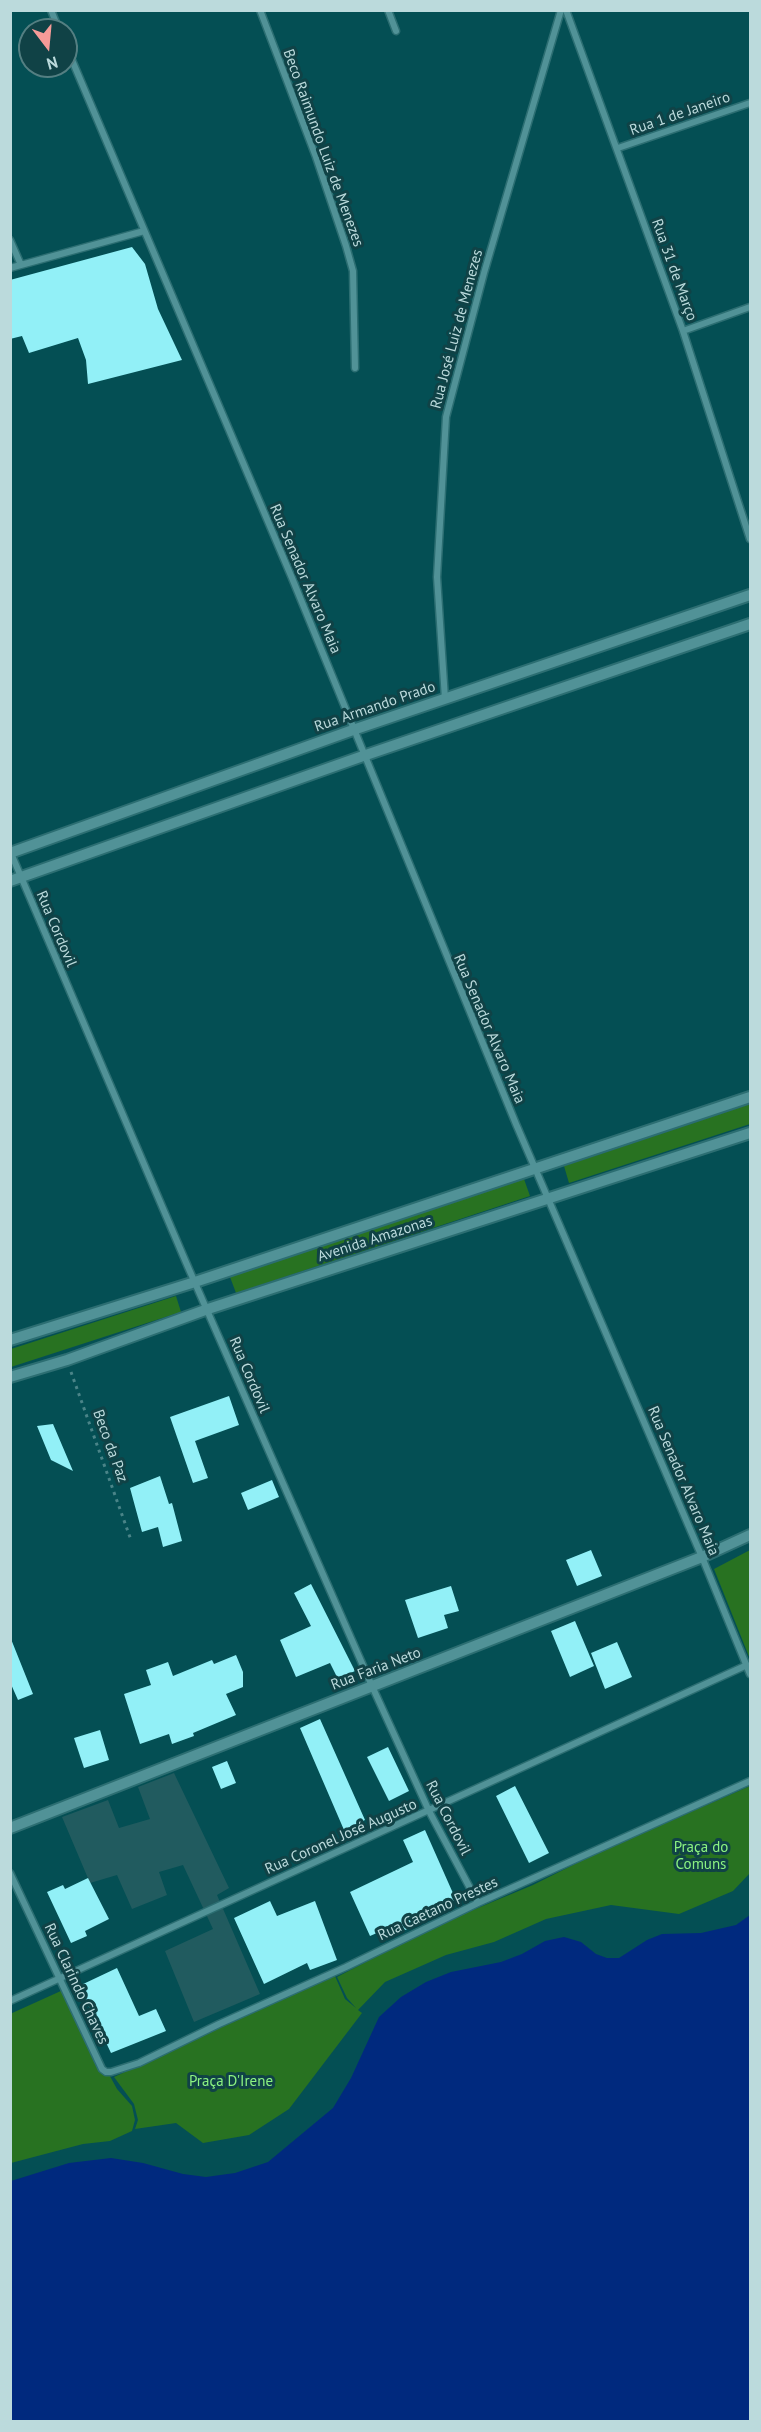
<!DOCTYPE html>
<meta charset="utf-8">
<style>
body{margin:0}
#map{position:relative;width:761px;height:2432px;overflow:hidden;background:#044f54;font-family:"PT Sans",sans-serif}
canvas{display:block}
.frame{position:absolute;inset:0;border:12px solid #bbdadc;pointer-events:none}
.north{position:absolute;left:18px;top:18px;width:60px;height:60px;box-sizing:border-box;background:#104246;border:2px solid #547f82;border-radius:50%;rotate:164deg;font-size:16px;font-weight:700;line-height:24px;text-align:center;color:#bbdadc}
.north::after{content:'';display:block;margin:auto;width:21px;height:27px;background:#f59b98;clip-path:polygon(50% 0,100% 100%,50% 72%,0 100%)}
</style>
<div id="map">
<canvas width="761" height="2432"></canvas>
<div class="frame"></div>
<div class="north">N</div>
</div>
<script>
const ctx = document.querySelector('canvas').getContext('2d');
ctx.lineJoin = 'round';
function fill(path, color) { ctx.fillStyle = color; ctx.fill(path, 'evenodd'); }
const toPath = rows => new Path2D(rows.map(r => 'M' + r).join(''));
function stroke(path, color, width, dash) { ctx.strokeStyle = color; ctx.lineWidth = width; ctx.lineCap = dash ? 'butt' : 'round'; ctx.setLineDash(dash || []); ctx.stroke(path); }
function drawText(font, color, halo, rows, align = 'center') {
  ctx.font = font + ' "PT Sans",sans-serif'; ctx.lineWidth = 6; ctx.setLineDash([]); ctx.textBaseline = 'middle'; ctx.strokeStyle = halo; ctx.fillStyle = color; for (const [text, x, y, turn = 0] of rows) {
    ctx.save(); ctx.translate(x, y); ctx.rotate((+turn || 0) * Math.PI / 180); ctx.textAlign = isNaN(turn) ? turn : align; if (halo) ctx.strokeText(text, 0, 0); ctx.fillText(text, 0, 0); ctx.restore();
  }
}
fill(toPath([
 [174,1773,229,1888,217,1895,260,1994,194,2022,165,1951,213,1929,183,1865,159,1872,167,1895,132,1909,117,1875,90,1883,62,1817,108,1800,119,1828,150,1819,138,1787]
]), '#215b5f');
fill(toPath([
 [750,1104,750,1124,569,1183,564,1166],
 [524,1179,530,1196,236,1293,230,1277],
 [176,1296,181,1312,11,1367,11,1349],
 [750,1550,750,1659,714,1569],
 [750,1786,750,1873,733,1891,679,1914,611,1905,546,1919,494,1942,446,1955,385,1982,358,2010,362,2013,289,2109,249,2135,203,2143,176,2123,135,2129,138,2120,134,2104,114,2077,328,1977,335,1976,345,1999,356,2008,347,1998,337,1977,385,1952,461,1915,533,1885,601,1851],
 [63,1990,117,2089,132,2106,135,2120,132,2131,110,2141,83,2144,11,2163,10,2014]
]), '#287221');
fill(toPath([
 [750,1915,750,2421,11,2421,11,2181,69,2163,111,2158,143,2163,183,2174,206,2177,235,2173,268,2162,333,2108,351,2078,379,2017,401,1997,426,1982,451,1972,501,1962,522,1954,545,1941,564,1937,581,1942,596,1954,607,1958,619,1958,647,1940,662,1934,701,1933,736,1925]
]), '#00297e');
fill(toPath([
 [132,247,145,264,158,309,182,360,88,384,86,360,78,338,29,353,22,336,10,339,10,280],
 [229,1396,239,1425,195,1441,208,1478,193,1483,170,1417],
 [53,1424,73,1471,51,1460,37,1426],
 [160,1476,169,1504,172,1503,182,1541,163,1547,158,1527,142,1532,130,1488],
 [272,1480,279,1497,248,1510,241,1493],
 [591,1550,602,1576,577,1586,566,1560],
 [311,1584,355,1671,338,1679,330,1663,296,1677,280,1640,311,1626,294,1593],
 [451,1586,459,1611,444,1615,448,1628,418,1638,405,1600],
 [575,1621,594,1666,570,1677,551,1631],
 [11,1639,33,1694,18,1700,10,1682],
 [617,1642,632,1677,605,1689,591,1653],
 [236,1655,243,1672,243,1687,226,1694,236,1715,193,1733,194,1736,172,1744,169,1734,140,1744,124,1694,151,1685,146,1670,168,1662,173,1676,212,1660,214,1664],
 [320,1719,365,1820,344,1830,300,1728],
 [100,1730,109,1760,84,1768,74,1738],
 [388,1747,409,1791,389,1801,367,1757],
 [227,1761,236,1783,221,1789,212,1767],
 [515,1786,549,1853,529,1863,496,1796],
 [425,1830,456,1900,415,1918,418,1924,390,1937,386,1929,370,1936,350,1892,413,1862,403,1840],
 [88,1878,109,1919,85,1931,87,1936,71,1943,47,1892,63,1885,65,1889],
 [270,1901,277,1916,315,1901,337,1960,310,1970,307,1963,264,1984,234,1918],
 [117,1968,139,2016,156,2009,166,2031,111,2053,79,1986]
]), '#92f0f7');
const minor = toPath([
 [51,10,59,30],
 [260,10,316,157,346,246,353,271,355,368],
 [388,10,396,31],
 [566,10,683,331,750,539],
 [66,46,292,578,516,1124,702,1557,750,1674],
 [618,148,750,103],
 [10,240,21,265],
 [10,268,144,231],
 [683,331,750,307],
 [445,699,437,577,446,417,484,273,561,10],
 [10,851,188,1267,372,1686,429,1811,478,1903],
 [10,1873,102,2069,106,2072,111,2072,139,2063,219,2024,346,1967,478,1903,750,1781],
 [10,2001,747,1665]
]);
const tertiary = toPath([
 [10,853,353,730,750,595],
 [10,881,363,756,750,624],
 [10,1340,195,1282,750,1097],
 [10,1377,67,1360,208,1309,750,1133],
 [10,1828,702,1557,750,1535]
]);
stroke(minor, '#2c6e72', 9);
stroke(tertiary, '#2c6e72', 14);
stroke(toPath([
 [71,1372,131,1540]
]), '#4a8488', 3, [3, 4.5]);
stroke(minor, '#519297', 6);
stroke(tertiary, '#519297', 10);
drawText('15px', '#bbdadc', '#104246', [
 ["Rua 1 de Janeiro",680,114,-19],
 ["Beco Raimundo Luiz de Menezes",323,148,70],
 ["Rua 31 de Março",674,270,70],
 ["Rua José Luiz de Menezes",457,329,-75],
 ["Rua Senador Alvaro Maia",305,579,67],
 ["Rua Armando Prado",375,707,-19],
 ["Rua Cordovil",56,929,67],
 ["Rua Senador Alvaro Maia",489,1029,67],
 ["Avenida Amazonas",375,1239,-18],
 ["Rua Cordovil",249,1375,67],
 ["Beco da Paz",110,1446,70],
 ["Rua Senador Alvaro Maia",683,1481,67],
 ["Rua Faria Neto",376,1669,-21],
 ["Rua Cordovil",448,1818,63],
 ["Rua Coronel José Augusto",341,1837,-24],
 ["Rua Caetano Prestes",438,1909,-25],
 ["Rua Clarindo Chaves",76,1984,65]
]);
drawText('15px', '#8cf381', '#104246', [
 ["Praça do",701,1848],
 ["Comuns",701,1865],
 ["Praça D'Irene",231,2082]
]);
</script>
